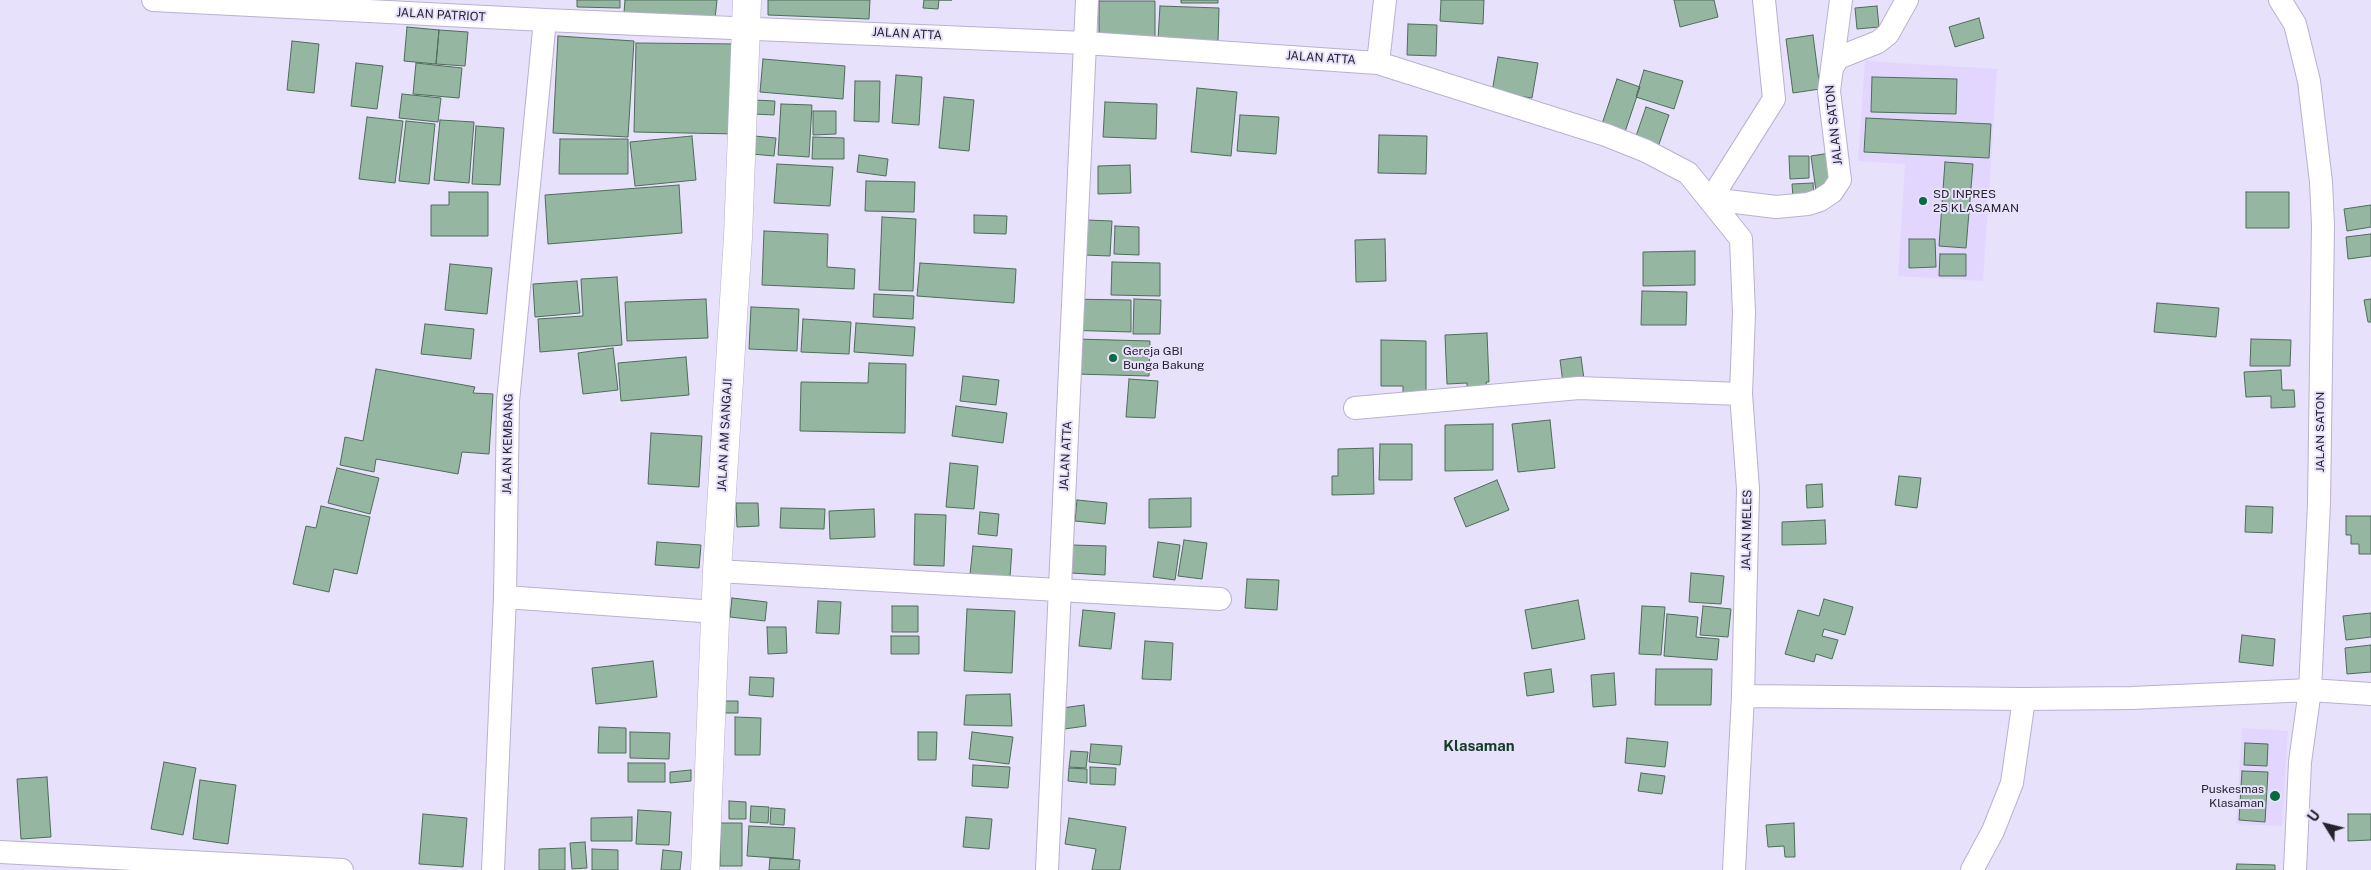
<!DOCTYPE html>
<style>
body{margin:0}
#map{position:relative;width:2371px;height:870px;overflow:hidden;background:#e8e1fb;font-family:"Public Sans",sans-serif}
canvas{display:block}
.north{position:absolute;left:2301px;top:800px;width:50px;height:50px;-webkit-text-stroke:4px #e8e1fb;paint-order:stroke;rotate:306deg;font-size:14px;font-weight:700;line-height:20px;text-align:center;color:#26222f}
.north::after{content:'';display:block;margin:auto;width:18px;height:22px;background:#26222f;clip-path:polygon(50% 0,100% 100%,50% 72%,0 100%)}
</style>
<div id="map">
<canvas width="2371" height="870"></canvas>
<div class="north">U</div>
</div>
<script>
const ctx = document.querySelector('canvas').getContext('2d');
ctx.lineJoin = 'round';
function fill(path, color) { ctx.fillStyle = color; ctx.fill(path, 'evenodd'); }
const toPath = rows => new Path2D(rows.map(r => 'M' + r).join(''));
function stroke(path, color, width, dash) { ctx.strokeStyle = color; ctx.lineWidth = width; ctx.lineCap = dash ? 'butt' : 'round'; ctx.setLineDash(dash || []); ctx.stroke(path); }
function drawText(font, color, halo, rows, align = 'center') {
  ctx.font = font + ' "Public Sans",sans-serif'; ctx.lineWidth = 4; ctx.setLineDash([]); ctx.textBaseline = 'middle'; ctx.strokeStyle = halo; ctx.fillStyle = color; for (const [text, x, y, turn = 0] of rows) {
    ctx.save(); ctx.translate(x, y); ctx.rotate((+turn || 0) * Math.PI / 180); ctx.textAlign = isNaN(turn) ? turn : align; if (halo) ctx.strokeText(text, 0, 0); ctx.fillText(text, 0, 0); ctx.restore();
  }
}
fill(toPath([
 [1865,61,1997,69,1983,281,1898,276,1905,164,1858,161],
 [1872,77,1957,79,1956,114,1871,112],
 [1866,118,1991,124,1989,158,1864,152],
 [1945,162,1973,164,1966,248,1939,246],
 [1935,239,1935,267,1910,268,1909,240],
 [1940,254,1966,254,1965,276,1939,276],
 [2242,728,2288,731,2282,826,2236,824],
 [2242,771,2268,772,2265,822,2239,820]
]), '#e2d6fe');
const building = toPath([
 [577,0,620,0,620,8,577,7,577,0],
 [625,0,717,0,715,19,624,13,625,0],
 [768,0,870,0,869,19,768,15,768,0],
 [924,0,952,0,939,0,938,9,923,8,924,0],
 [1181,0,1218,0,1218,3,1181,3,1181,0],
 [1441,0,1484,0,1483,24,1440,21,1441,0],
 [1674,0,1714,0,1718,17,1680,27,1674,0],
 [1099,1,1155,1,1155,40,1099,41,1099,1],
 [1160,6,1219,8,1218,41,1158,39,1160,6],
 [1877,6,1879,27,1857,29,1855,8,1877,6],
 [1979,18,1984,38,1955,47,1949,27,1979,18],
 [1408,24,1437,25,1436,56,1407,55,1408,24],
 [407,27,439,30,436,64,404,61,407,27],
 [439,30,468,32,465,66,436,64,439,30],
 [1813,35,1820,89,1793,93,1786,39,1813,35],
 [558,36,634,41,628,137,553,133,558,36],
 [292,41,319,44,314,93,287,90,292,41],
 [636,43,739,44,737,134,634,132,636,43],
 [1498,57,1538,63,1532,98,1492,92,1498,57],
 [763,59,845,66,843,99,760,92,763,59],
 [356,63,383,66,377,109,351,106,356,63],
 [416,63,462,68,459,98,413,94,416,63],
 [1644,70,1683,81,1674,109,1636,97,1644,70],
 [896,75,922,77,919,125,892,123,896,75],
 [1872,77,1957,79,1956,114,1871,112,1872,77],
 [1617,79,1640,87,1624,135,1601,127,1617,79],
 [855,81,880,81,879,122,854,121,855,81],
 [1197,88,1237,92,1231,156,1191,152,1197,88],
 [402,94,441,98,438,122,399,118,402,94],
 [944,97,974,100,969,151,939,148,944,97],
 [754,100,775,101,774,115,754,114,754,100],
 [1105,102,1157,104,1156,139,1103,137,1105,102],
 [781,104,812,105,809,157,778,155,781,104],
 [1646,107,1669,115,1657,150,1634,142,1646,107],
 [813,111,836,111,836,134,813,135,813,111],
 [1240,115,1279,117,1276,154,1237,151,1240,115],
 [367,117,403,121,395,183,359,179,367,117],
 [1866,118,1991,124,1989,158,1864,152,1866,118],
 [440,120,474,122,469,183,434,180,440,120],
 [406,121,435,124,429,184,399,181,406,121],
 [476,126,504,128,500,185,472,184,476,126],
 [1379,135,1427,136,1426,174,1378,173,1379,135],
 [692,136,696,180,635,186,630,142,692,136],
 [754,136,776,138,774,156,752,154,754,136],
 [813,137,844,138,844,159,812,159,813,137],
 [560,139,628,139,628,174,559,174,560,139],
 [1830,153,1835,188,1816,191,1811,156,1830,153],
 [859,155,888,159,886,176,857,172,859,155],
 [1789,156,1809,156,1809,178,1790,179,1789,156],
 [1945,162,1973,164,1966,248,1939,246,1945,162],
 [777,164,833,167,830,206,774,203,777,164],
 [1130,165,1131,193,1098,194,1098,166,1130,165],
 [866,181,915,182,914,212,865,211,866,181],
 [1813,183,1814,197,1793,198,1792,184,1813,183],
 [679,185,682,233,548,244,545,195,679,185],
 [449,192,488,192,488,236,431,236,431,205,449,205,449,192],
 [2246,192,2289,192,2289,228,2246,228,2246,192],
 [2371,205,2371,227,2347,231,2344,209,2371,205],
 [974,215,1007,216,1006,234,974,233,974,215],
 [882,217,916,219,913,291,879,290,882,217],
 [1086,220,1112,221,1110,256,1084,255,1086,220],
 [1115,226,1139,227,1139,255,1114,254,1115,226],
 [764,231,828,234,827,267,855,269,854,289,762,285,764,231],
 [2371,234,2371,256,2348,259,2346,237,2371,234],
 [1385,239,1386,281,1356,282,1355,240,1385,239],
 [1909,239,1935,239,1936,267,1909,268,1909,239],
 [1695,251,1695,285,1643,286,1643,252,1695,251],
 [1940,254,1966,254,1966,276,1939,276,1940,254],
 [1112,262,1160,263,1160,296,1111,295,1112,262],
 [920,263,1016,269,1014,303,917,296,920,263],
 [450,264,492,268,487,314,445,310,450,264],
 [617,277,622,345,540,352,538,319,583,316,581,279,617,277],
 [577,281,580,313,535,317,533,284,577,281],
 [1642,291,1687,292,1686,325,1641,325,1642,291],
 [874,294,914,296,913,319,873,317,874,294],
 [706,299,708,338,627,341,625,302,706,299],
 [1064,299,1131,300,1131,332,1063,330,1064,299],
 [1134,299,1161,300,1160,334,1133,334,1134,299],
 [2371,299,2371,322,2368,322,2364,300,2371,299],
 [2157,303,2219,308,2216,337,2154,332,2157,303],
 [751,307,799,309,797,351,749,349,751,307],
 [803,319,851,322,849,354,801,352,803,319],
 [856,323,915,327,913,356,854,352,856,323],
 [425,324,474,329,471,359,421,354,425,324],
 [1487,333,1489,382,1486,382,1487,387,1467,388,1467,383,1447,384,1445,335,1487,333],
 [1076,339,1150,341,1149,376,1075,374,1076,339],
 [2251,339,2291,340,2290,366,2250,366,2251,339],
 [1381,340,1426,341,1426,394,1403,394,1403,386,1381,386,1381,340],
 [613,348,618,390,583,394,578,353,613,348],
 [686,357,689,395,621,401,618,363,686,357],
 [1581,357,1584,379,1563,383,1560,360,1581,357],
 [869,363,906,364,905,433,800,431,801,382,868,383,869,363],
 [376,369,475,387,473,393,493,394,489,454,462,452,458,474,376,459,374,472,340,465,345,437,363,441,376,369],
 [2281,370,2282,390,2294,390,2295,407,2271,408,2271,396,2246,397,2244,372,2281,370],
 [963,376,999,380,996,405,960,401,963,376],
 [1129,379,1158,381,1155,418,1126,417,1129,379],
 [956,406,1007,413,1003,443,952,436,956,406],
 [1550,420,1555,468,1518,472,1512,424,1550,420],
 [1493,424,1493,470,1445,471,1445,425,1493,424],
 [651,433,702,436,699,487,648,484,651,433],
 [1380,444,1412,444,1412,480,1379,480,1380,444],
 [1373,448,1374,494,1332,495,1332,476,1338,476,1338,449,1373,448],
 [950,463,978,466,974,509,946,507,950,463],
 [337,468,379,478,370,514,328,503,337,468],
 [1899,476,1921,478,1917,508,1895,505,1899,476],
 [1497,480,1509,510,1466,527,1454,498,1497,480],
 [1822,484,1823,507,1807,508,1806,485,1822,484],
 [1191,498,1191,527,1149,528,1149,499,1191,498],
 [1077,500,1107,503,1105,524,1075,521,1077,500],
 [736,503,758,503,759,526,737,527,736,503],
 [321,506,370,517,357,574,334,569,329,592,293,584,306,526,316,528,321,506],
 [2246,506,2273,507,2272,533,2245,532,2246,506],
 [781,508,825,509,824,529,780,528,781,508],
 [874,509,875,537,830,539,829,511,874,509],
 [980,512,999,514,997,536,978,534,980,512],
 [915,514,946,515,944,566,914,565,915,514],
 [2346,516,2371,516,2371,554,2359,554,2359,544,2351,544,2351,535,2346,535,2346,516],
 [1825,520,1826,544,1782,545,1782,522,1825,520],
 [1184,540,1207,543,1202,579,1178,576,1184,540],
 [657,542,701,545,699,568,655,565,657,542],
 [1158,542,1180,545,1175,580,1153,577,1158,542],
 [1072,545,1106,546,1105,575,1071,573,1072,545],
 [973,546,1012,549,1010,577,970,574,973,546],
 [1691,573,1724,576,1721,604,1689,602,1691,573],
 [1247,579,1279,580,1277,610,1245,608,1247,579],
 [732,598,767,602,765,621,730,617,732,598],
 [1824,599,1853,607,1845,635,1824,629,1822,636,1838,640,1832,659,1816,654,1814,662,1785,654,1798,610,1819,616,1824,599],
 [1578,600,1585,639,1532,649,1525,610,1578,600],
 [818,601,841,602,839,634,816,633,818,601],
 [892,606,918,606,918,632,892,632,892,606],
 [1642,606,1665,607,1661,655,1639,654,1642,606],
 [1703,606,1731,609,1728,637,1700,635,1703,606],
 [967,609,1015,611,1012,673,964,671,967,609],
 [1083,610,1115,613,1111,649,1079,646,1083,610],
 [2371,613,2371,637,2346,640,2343,616,2371,613],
 [1667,614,1698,617,1696,637,1719,639,1717,660,1664,656,1667,614],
 [767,627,786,627,787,653,768,654,767,627],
 [2242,635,2275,639,2273,666,2239,662,2242,635],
 [891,636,919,636,919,654,891,654,891,636],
 [1145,641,1173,643,1171,680,1142,679,1145,641],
 [2371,645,2371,672,2347,674,2345,648,2371,645],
 [653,661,657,697,596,704,592,668,653,661],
 [1551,669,1554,692,1527,696,1524,673,1551,669],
 [1656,669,1712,669,1711,705,1655,705,1656,669],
 [1614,673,1616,705,1593,707,1591,675,1614,673],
 [750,677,774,678,773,697,749,695,750,677],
 [1010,694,1012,726,964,725,966,695,1010,694],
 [725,701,738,701,738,713,725,713,725,701],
 [1084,705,1086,726,1050,731,1048,710,1084,705],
 [735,717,761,718,760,755,735,755,735,717],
 [599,727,626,728,626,753,598,753,599,727],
 [630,732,670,733,669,759,630,758,630,732],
 [918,732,937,732,936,760,918,760,918,732],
 [972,732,1013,737,1009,764,969,759,972,732],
 [1627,738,1668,742,1665,767,1625,763,1627,738],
 [2245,743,2268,744,2267,766,2244,765,2245,743],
 [1091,744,1122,746,1120,765,1089,762,1091,744],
 [1071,751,1088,752,1086,768,1069,767,1071,751],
 [164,762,196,768,183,835,151,829,164,762],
 [628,763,665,763,665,782,628,782,628,763],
 [973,765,1010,767,1008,788,972,786,973,765],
 [1090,767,1116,768,1115,785,1090,784,1090,767],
 [1069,768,1087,769,1087,783,1068,781,1069,768],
 [691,770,691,781,670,783,670,772,691,770],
 [2242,771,2268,772,2265,822,2239,820,2242,771],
 [1641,773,1665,776,1662,794,1638,791,1641,773],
 [47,777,51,837,21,839,17,779,47,777],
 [200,780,236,785,228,844,193,839,200,780],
 [729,801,746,802,746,819,729,819,729,801],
 [751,806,769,807,768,823,750,822,751,806],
 [771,808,785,809,784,825,770,824,771,808],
 [638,810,671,812,669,845,636,844,638,810],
 [423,814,467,818,463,867,419,864,423,814],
 [2348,814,2371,814,2371,840,2348,841,2348,814],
 [632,817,632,841,591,841,591,818,632,817],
 [966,817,992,819,989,849,963,847,966,817],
 [1069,818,1126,827,1120,870,1092,870,1096,849,1065,844,1069,818],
 [720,823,742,823,742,866,720,866,720,823],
 [1794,823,1795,857,1785,857,1784,846,1768,847,1766,825,1794,823],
 [749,826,795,828,793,859,747,856,749,826],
 [585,842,587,868,572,869,570,843,585,842],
 [565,848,565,870,539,870,539,849,565,848],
 [592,849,618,850,618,870,592,870,592,849],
 [663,850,682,852,680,870,661,870,663,850],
 [770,858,800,860,799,870,769,870,770,858],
 [2237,864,2275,865,2275,870,2236,870,2237,864]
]);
fill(building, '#95b6a1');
stroke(building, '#4e6c5a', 1);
const street = toPath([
 [153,0,545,20,1085,43,1378,63,1606,135,1646,151,1688,173,1741,239,1744,313,1741,394,1748,489,1743,696,1734,870],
 [2280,0,2295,24,2309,81,2321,182,2323,225,2319,504,2310,690,2300,762,2295,870],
 [1378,63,1385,0],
 [1832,68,1841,0],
 [1711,199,1776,207,1808,204,1820,200,1832,192,1840,180,1829,91,1832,68,1838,58,1878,42,1888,34,1907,0],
 [1711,199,1774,99,1764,0],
 [1355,408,1579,388,1741,394],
 [717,571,1220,599],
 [505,597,716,612],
 [1743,696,2024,699,2132,698,2310,690,2371,694],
 [0,852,342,870],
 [493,870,505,597,508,401,545,20],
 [1047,870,1087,0],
 [1972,870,1993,831,2012,783,2024,699]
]);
const highway = toPath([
 [705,870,717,571,738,237,747,0]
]);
stroke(street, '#bab0d0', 24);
stroke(highway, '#bab0d0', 29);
stroke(street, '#fff', 22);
stroke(highway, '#fff', 28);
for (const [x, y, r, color] of [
 [1923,201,5,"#076b40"],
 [1113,358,5,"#076b40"],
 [2275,796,6,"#076b40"]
]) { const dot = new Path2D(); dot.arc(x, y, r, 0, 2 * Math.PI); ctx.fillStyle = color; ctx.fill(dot); stroke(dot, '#e8e1fb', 2); }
drawText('12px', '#26222f', '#e8e1fb', [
 ["JALAN PATRIOT",441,15,3],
 ["JALAN ATTA",907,34,3],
 ["JALAN ATTA",1321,58,4],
 ["JALAN SATON",1834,125,-96],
 ["JALAN SATON",2320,432,-90],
 ["JALAN AM SANGAJI",725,435,-87],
 ["JALAN KEMBANG",508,444,-89],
 ["JALAN ATTA",1066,456,-87],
 ["JALAN MELES",1747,530,-89]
]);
drawText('12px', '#26222f', '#e8e1fb', [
 ["SD INPRES",1933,194],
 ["25 KLASAMAN",1933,208],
 ["Gereja GBI",1123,351],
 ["Bunga Bakung",1123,365],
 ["Puskesmas",2264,789,"right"],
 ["Klasaman",2264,803,"right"]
], 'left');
drawText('bold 15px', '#133c26', '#e8e1fb', [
 ["Klasaman",1479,746]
]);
</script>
